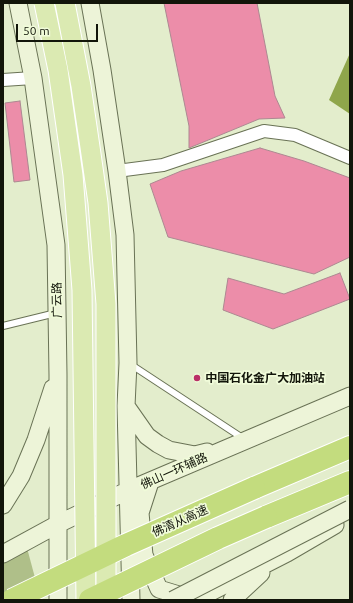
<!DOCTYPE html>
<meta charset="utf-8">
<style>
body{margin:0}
#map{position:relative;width:353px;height:603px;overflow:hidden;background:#e3edcc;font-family:Ubuntu,sans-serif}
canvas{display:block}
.frame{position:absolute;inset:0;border:4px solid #12150a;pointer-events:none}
.scale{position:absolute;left:16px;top:24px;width:82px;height:18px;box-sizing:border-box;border:2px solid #12150a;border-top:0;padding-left:5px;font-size:12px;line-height:14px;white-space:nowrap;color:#12150a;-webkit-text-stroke:3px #f0fbd9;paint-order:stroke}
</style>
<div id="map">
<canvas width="353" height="603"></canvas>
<div class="frame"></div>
<div class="scale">50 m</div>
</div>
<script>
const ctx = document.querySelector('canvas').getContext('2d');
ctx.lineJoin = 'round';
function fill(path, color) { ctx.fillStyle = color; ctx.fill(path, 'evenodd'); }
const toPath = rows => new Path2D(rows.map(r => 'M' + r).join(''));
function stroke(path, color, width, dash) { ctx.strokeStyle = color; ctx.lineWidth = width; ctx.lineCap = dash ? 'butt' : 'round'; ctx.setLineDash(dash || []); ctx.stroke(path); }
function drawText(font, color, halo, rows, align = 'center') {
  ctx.font = font + ' Ubuntu,"Noto Sans SC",sans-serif'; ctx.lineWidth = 3.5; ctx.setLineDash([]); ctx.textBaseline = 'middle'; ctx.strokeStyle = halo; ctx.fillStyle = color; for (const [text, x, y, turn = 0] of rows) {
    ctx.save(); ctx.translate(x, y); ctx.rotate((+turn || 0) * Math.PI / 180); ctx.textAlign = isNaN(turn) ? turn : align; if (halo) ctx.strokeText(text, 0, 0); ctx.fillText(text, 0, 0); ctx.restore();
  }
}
fill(toPath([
 [27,548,41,600,3,600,3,560]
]), '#afbf89');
fill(toPath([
 [350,53,350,114,329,100]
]), '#8fa64b');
const building = toPath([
 [164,3,257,3,275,96,285,118,259,119,189,148,189,126,164,3],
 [20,101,30,180,14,182,5,103,20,101],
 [260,148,304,161,350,178,350,257,314,274,168,237,150,184,181,171,260,148],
 [340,273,350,299,273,329,223,310,228,278,284,294,340,273]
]);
fill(building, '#ec8da9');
stroke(building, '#ac8891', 1);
const lane = toPath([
 [3,326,56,313],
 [130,364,244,439]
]);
const street = toPath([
 [3,80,33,78],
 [117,171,163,165,264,131,295,135,350,158]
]);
const secondary = toPath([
 [18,3,33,78,56,245,58,375,58,600],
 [90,3,102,70,117,171,125,235,128,363,126,406,131,600],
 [126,406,147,436,158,444,169,450,195,455,207,452],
 [150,482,140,513,144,555,159,589,192,599],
 [3,505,21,476,36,440,53,388],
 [3,554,58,524,129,490,350,396],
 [195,600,287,553,335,525],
 [232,600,261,573]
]);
const highway = toPath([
 [254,488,350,447],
 [266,517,350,482]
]);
stroke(lane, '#697255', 8);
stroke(street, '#697255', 14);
stroke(secondary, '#697255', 19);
stroke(highway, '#fff', 24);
stroke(lane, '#fff', 6);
stroke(street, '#fff', 12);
stroke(secondary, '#edf4d8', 17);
stroke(highway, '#c3dc7e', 22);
const secondaryBridge = toPath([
 [173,600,350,509]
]);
const primaryBridge = toPath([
 [44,3,58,70,73,175,82,290,86,600],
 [65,3,81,86,90,147,98,203,106,304,106,600]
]);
const highwayBridge = toPath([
 [12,600,126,545,254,488],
 [90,600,218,538,266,517]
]);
stroke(secondaryBridge, '#697255', 19, []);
stroke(primaryBridge, '#fff', 21, []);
stroke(highwayBridge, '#fff', 24, []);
stroke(secondaryBridge, '#edf4d8', 17);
stroke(primaryBridge, '#dbeab2', 19);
stroke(highwayBridge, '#c3dc7e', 22);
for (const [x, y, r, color] of [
 [197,378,4,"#ba2f67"]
]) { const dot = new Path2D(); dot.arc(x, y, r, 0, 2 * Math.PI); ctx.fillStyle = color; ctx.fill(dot); stroke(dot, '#f0fbd9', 1.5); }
drawText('12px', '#12150a', '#f0fbd9', [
 ["广云路",57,300,-91],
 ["佛山一环辅路",174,471,-24],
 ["佛清从高速",180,521,-24]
]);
drawText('bold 12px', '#12150a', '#f0fbd9', [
 ["中国石化金广大加油站",205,378]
], 'left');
</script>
